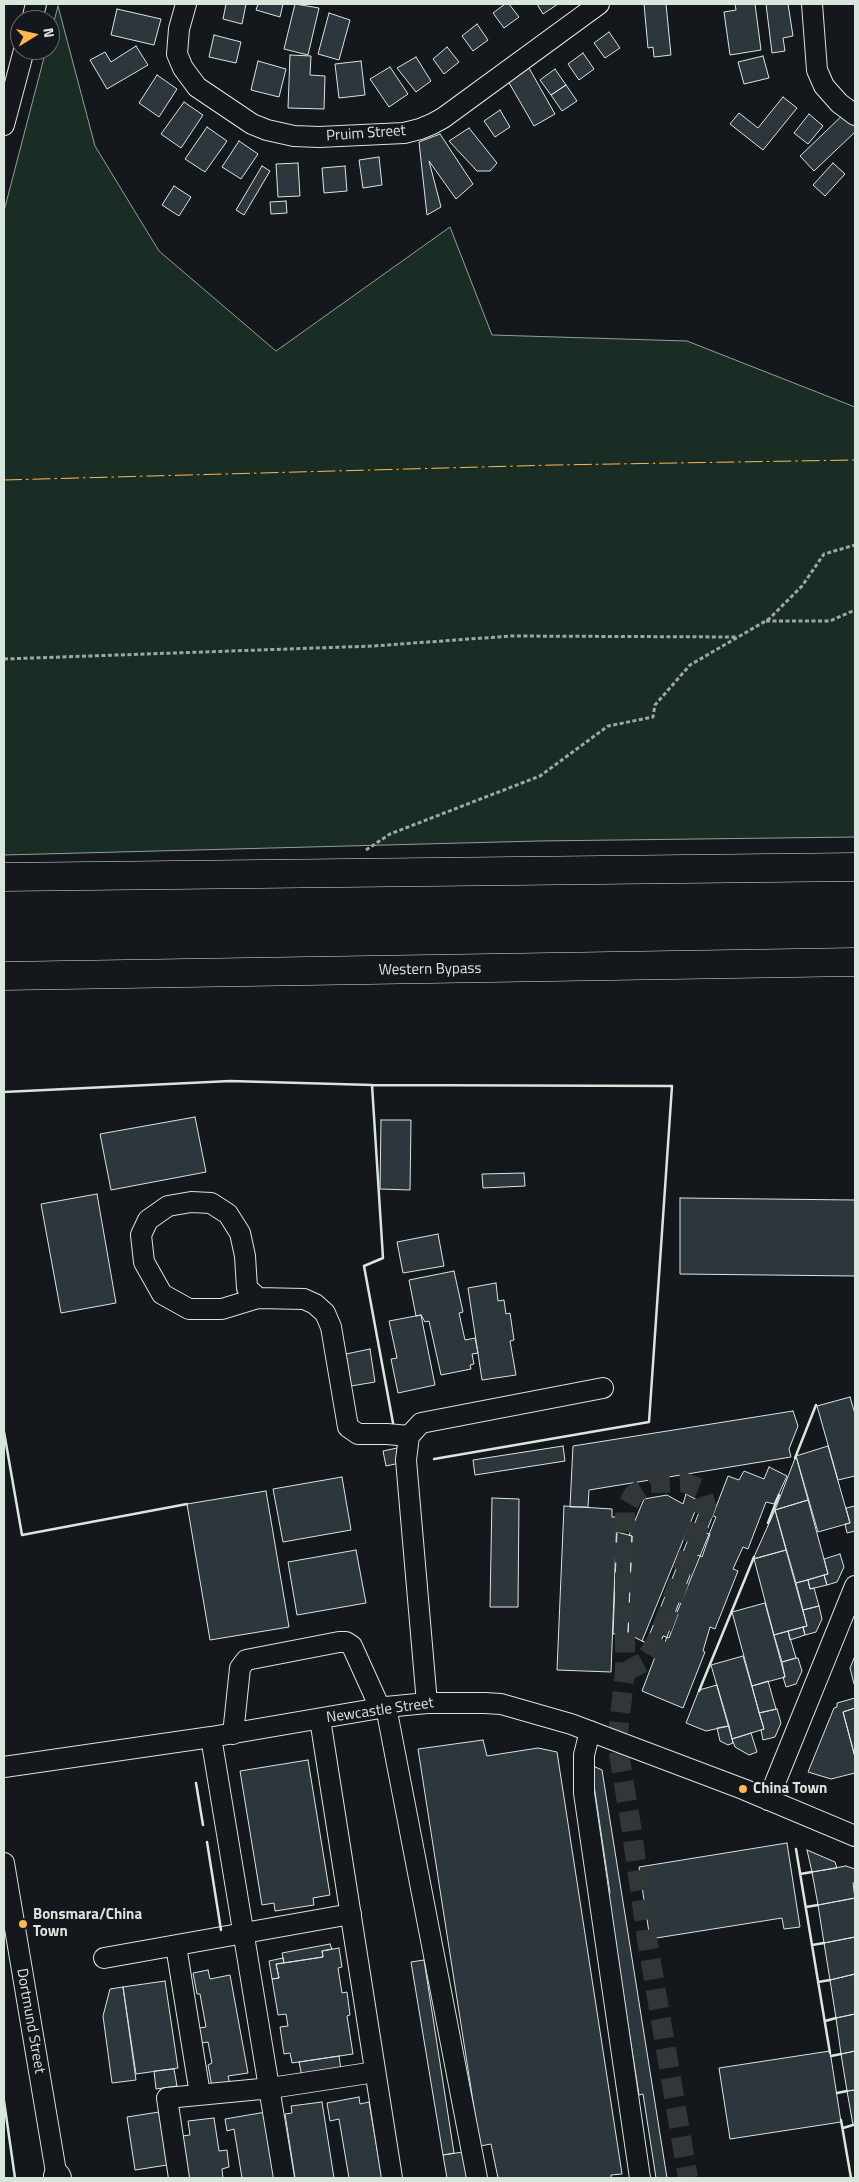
<!DOCTYPE html>
<style>
body{margin:0}
#map{position:relative;width:859px;height:2182px;overflow:hidden;background:#14181c;font-family:"Titillium Web",sans-serif}
canvas{display:block}
.frame{position:absolute;inset:0;border:5px solid #d8e6dc;pointer-events:none}
.north{position:absolute;left:10px;top:10px;width:50px;height:50px;box-sizing:border-box;background:#14181c;border:1px solid #626a69;border-radius:50%;rotate:81deg;font-size:14px;font-weight:700;line-height:20px;text-align:center;color:#d8e6dc}
.north::after{content:'';display:block;margin:auto;width:18px;height:22px;background:#ffb74d;clip-path:polygon(50% 0,100% 100%,50% 72%,0 100%)}
</style>
<div id="map">
<canvas width="859" height="2182"></canvas>
<div class="frame"></div>
<div class="north">N</div>
</div>
<script>
const ctx = document.querySelector('canvas').getContext('2d');
ctx.lineJoin = 'round';
function fill(path, color) { ctx.fillStyle = color; ctx.fill(path, 'evenodd'); }
const toPath = rows => new Path2D(rows.map(r => 'M' + r).join(''));
function stroke(path, color, width, dash) { ctx.strokeStyle = color; ctx.lineWidth = width; ctx.lineCap = dash ? 'butt' : 'round'; ctx.setLineDash(dash || []); ctx.stroke(path); }
function drawText(font, color, halo, rows, align = 'center') {
  ctx.font = font + ' "Titillium Web",sans-serif'; ctx.lineWidth = 4; ctx.setLineDash([]); ctx.textBaseline = 'middle'; ctx.strokeStyle = halo; ctx.fillStyle = color; for (const [text, x, y, turn = 0] of rows) {
    ctx.save(); ctx.translate(x, y); ctx.rotate((+turn || 0) * Math.PI / 180); ctx.textAlign = isNaN(turn) ? turn : align; if (halo) ctx.strokeText(text, 0, 0); ctx.fillText(text, 0, 0); ctx.restore();
  }
}
const green = toPath([
 [58,6,95,146,159,251,276,351,450,227,492,335,687,341,855,407,855,837,538,841,4,855,4,211,46,50,50,50,50,37,58,6]
]);
fill(green, '#1a2d24');
stroke(green, '#939e99', 1);
const building = toPath([
 [226,4,246,4,242,24,223,19,226,4],
 [258,4,283,4,280,17,256,10,258,4],
 [295,4,319,8,308,55,284,49,295,4],
 [505,4,509,4,519,17,504,28,493,13,505,4],
 [537,4,558,4,543,14,537,4],
 [644,4,666,4,671,55,654,57,653,47,648,48,644,4],
 [735,4,755,4,761,50,730,55,724,12,736,10,735,4],
 [766,4,788,4,793,36,783,38,785,51,772,53,766,4],
 [117,9,161,19,154,45,111,35,117,9],
 [329,13,350,20,339,60,318,54,329,13],
 [477,24,488,40,473,51,462,36,477,24],
 [609,32,620,48,605,58,594,43,609,32],
 [214,35,241,42,236,63,209,57,214,35],
 [136,46,148,65,107,89,90,60,105,52,111,62,136,46],
 [447,47,459,62,444,74,433,59,447,47],
 [583,53,594,69,579,80,568,64,583,53],
 [290,55,311,56,310,75,325,76,324,109,288,108,290,55],
 [763,56,769,78,744,84,738,62,763,56],
 [416,57,431,81,416,92,397,68,416,57],
 [258,61,286,69,279,97,251,90,258,61],
 [361,61,365,95,339,98,335,64,361,61],
 [390,67,408,94,389,107,370,79,390,67],
 [529,68,555,114,534,126,508,81,529,68],
 [555,69,566,85,551,95,540,80,555,69],
 [157,75,177,89,159,117,139,103,157,75],
 [566,85,577,101,562,111,551,95,566,85],
 [783,97,797,108,763,150,730,124,739,113,758,128,783,97],
 [184,102,203,115,181,148,161,134,184,102],
 [500,110,510,127,495,137,484,121,500,110],
 [846,112,855,122,855,132,814,171,800,156,846,112],
 [809,114,823,126,808,144,794,133,809,114],
 [207,127,227,141,205,172,185,159,207,127],
 [469,128,497,163,490,171,477,171,449,141,469,128],
 [440,134,473,184,456,199,429,161,441,207,427,215,419,142,440,134],
 [239,141,258,154,241,179,222,167,239,141],
 [379,157,382,185,363,188,359,160,379,157],
 [298,163,300,196,278,197,276,164,298,163],
 [833,163,845,174,825,196,813,185,833,163],
 [262,166,270,171,244,215,236,210,262,166],
 [345,166,347,191,324,193,322,168,345,166],
 [174,186,191,197,179,216,162,205,174,186],
 [286,201,287,213,271,214,270,202,286,201],
 [195,1117,206,1172,111,1190,100,1134,195,1117],
 [381,1120,411,1120,410,1190,380,1189,381,1120],
 [524,1173,525,1186,483,1188,482,1174,524,1173],
 [97,1194,116,1303,61,1313,41,1204,97,1194],
 [680,1198,855,1200,855,1276,680,1274,680,1198],
 [438,1234,444,1266,403,1273,397,1242,438,1234],
 [454,1271,463,1312,459,1313,465,1340,475,1338,478,1353,472,1354,474,1364,470,1365,471,1369,441,1375,429,1321,425,1322,421,1315,416,1316,409,1280,454,1271],
 [496,1283,498,1301,504,1300,506,1314,510,1313,514,1340,510,1341,516,1375,482,1380,468,1288,496,1283],
 [421,1315,435,1385,398,1393,391,1359,397,1358,389,1321,421,1315],
 [370,1349,375,1382,351,1386,346,1354,370,1349],
 [850,1397,855,1414,855,1476,838,1480,817,1406,850,1397],
 [793,1411,798,1426,789,1449,791,1457,589,1490,588,1507,570,1507,573,1446,793,1411],
 [563,1446,565,1461,475,1475,473,1460,563,1446],
 [828,1446,850,1523,818,1532,796,1456,828,1446],
 [397,1448,400,1463,386,1466,383,1451,397,1448],
 [796,1456,808,1500,775,1510,796,1456],
 [769,1467,787,1476,774,1504,766,1502,748,1549,743,1547,733,1569,738,1571,715,1629,710,1627,703,1651,705,1652,683,1708,642,1691,663,1636,669,1638,678,1614,675,1613,698,1555,702,1557,710,1534,706,1533,728,1476,739,1480,744,1471,764,1479,769,1467],
 [342,1477,351,1530,283,1542,273,1489,342,1477],
 [266,1491,289,1627,210,1640,187,1504,266,1491],
 [686,1494,701,1502,700,1510,646,1643,628,1634,632,1536,629,1535,644,1499,667,1495,683,1504,686,1494],
 [492,1498,519,1499,518,1607,490,1607,492,1498],
 [808,1500,828,1574,796,1583,775,1510,808,1500],
 [564,1506,612,1509,612,1517,617,1517,611,1672,557,1670,564,1506],
 [855,1506,855,1531,847,1533,845,1524,850,1523,846,1508,855,1506],
 [696,1509,716,1517,662,1649,642,1641,696,1509],
 [775,1510,786,1550,753,1559,775,1510],
 [617,1532,632,1536,628,1634,613,1634,617,1532],
 [356,1550,366,1603,297,1615,288,1562,356,1550],
 [786,1550,807,1626,774,1635,754,1559,786,1550],
 [840,1554,844,1567,837,1582,827,1585,824,1575,828,1574,824,1559,840,1554],
 [824,1575,827,1585,810,1589,808,1580,824,1575],
 [808,1580,810,1589,814,1588,819,1606,803,1610,796,1583,808,1580],
 [765,1603,785,1677,752,1686,732,1612,765,1603],
 [819,1606,822,1619,816,1632,805,1635,803,1627,807,1626,803,1610,819,1606],
 [803,1627,805,1635,790,1640,788,1631,803,1627],
 [788,1631,796,1658,782,1662,774,1635,788,1631],
 [743,1656,764,1729,732,1739,711,1665,743,1656],
 [855,1656,855,1683,854,1684,850,1668,855,1656],
 [796,1658,798,1658,802,1671,796,1684,786,1687,783,1677,785,1677,782,1662,796,1658],
 [768,1681,776,1709,759,1713,752,1686,768,1681],
 [717,1685,729,1726,706,1731,686,1723,699,1690,717,1685],
 [855,1698,855,1708,843,1712,855,1757,855,1773,831,1779,808,1772,834,1708,837,1707,837,1703,855,1698],
 [855,1708,855,1757,843,1712,855,1708],
 [777,1709,781,1723,775,1737,763,1740,761,1730,764,1729,759,1713,777,1709],
 [729,1726,733,1743,728,1745,720,1741,717,1728,729,1726],
 [751,1733,757,1752,749,1755,735,1747,732,1739,751,1733],
 [483,1740,487,1756,538,1748,557,1752,622,2174,611,2175,611,2178,498,2178,491,2144,480,2146,418,1749,483,1740],
 [308,1760,330,1895,313,1898,314,1905,275,1911,274,1903,262,1905,240,1771,308,1760],
 [591,1765,602,1770,667,2178,656,2178,643,2094,639,2095,608,1896,610,1893,591,1765],
 [787,1843,800,1927,784,1929,782,1918,650,1939,639,1867,787,1843],
 [807,1850,835,1862,837,1868,812,1872,807,1850],
 [846,1866,855,1869,855,1882,853,1883,855,1898,818,1905,812,1872,846,1866],
 [855,1898,855,1937,824,1943,818,1905,855,1898],
 [855,1937,855,1974,830,1980,824,1943,855,1937],
 [330,1944,332,1949,322,1951,323,1957,284,1963,282,1953,330,1944],
 [339,1948,342,1967,338,1968,342,1993,347,1992,350,2015,347,2016,353,2054,292,2063,290,2053,284,2054,280,2027,288,2026,286,2014,278,2015,272,1979,279,1978,276,1964,323,1957,322,1951,339,1948],
 [283,1958,284,1963,276,1964,279,1978,272,1979,269,1961,283,1958],
 [424,1960,454,2153,443,2155,411,1962,424,1960],
 [208,1970,210,1979,230,1975,248,2073,228,2076,230,2084,212,2087,208,2065,212,2063,208,2042,202,2043,199,2028,206,2027,200,1994,197,1994,193,1973,208,1970],
 [855,1974,855,2014,836,2018,830,1980,855,1974],
 [165,1981,178,2068,136,2074,123,1987,165,1981],
 [123,1987,136,2080,112,2083,103,2016,110,1989,123,1987],
 [855,2014,855,2051,841,2054,836,2018,855,2014],
 [830,2051,841,2122,730,2139,719,2068,830,2051],
 [855,2051,855,2090,847,2091,841,2054,855,2051],
 [339,2056,341,2070,302,2077,299,2062,339,2056],
 [174,2069,177,2086,156,2089,154,2071,174,2069],
 [855,2090,855,2125,853,2125,847,2091,855,2090],
 [359,2097,360,2104,369,2102,382,2178,349,2178,339,2119,330,2121,327,2103,359,2097],
 [322,2102,334,2178,295,2178,285,2114,292,2113,291,2106,322,2102],
 [159,2112,167,2165,135,2170,127,2117,159,2112],
 [266,2112,277,2178,242,2178,234,2129,227,2131,225,2119,266,2112],
 [214,2118,219,2151,227,2150,229,2167,222,2169,223,2178,189,2178,182,2136,190,2135,188,2121,214,2118],
 [463,2152,467,2178,447,2178,443,2155,463,2152]
]);
fill(building, '#2c363c');
stroke(building, '#d8e6dc', 1);
stroke(toPath([
 [625,1672,644,1662,659,1637,706,1505,701,1489,683,1482,651,1483,634,1494,625,1510,625,1672,617,1742,631,1826,647,1939,688,2178]
]), '#313739', 20, [20, 10]);
const minor = toPath([
 [186,4,179,29,177,54,183,68,197,87,252,124,267,130,294,136,319,137,404,133,420,129,432,124,443,118,599,4],
 [812,4,817,70,824,86,839,103,855,115],
 [32,20,36,4],
 [4,125,24,50],
 [258,1298,247,1288,245,1256,240,1233,228,1214,211,1203,191,1202,168,1206,148,1220,141,1235,144,1262,162,1294,189,1309,222,1309,258,1298,304,1299,315,1304,325,1313,331,1327,348,1427,358,1434,387,1434,409,1436],
 [427,1703,406,1460,409,1436,421,1423,603,1388],
 [386,1707,477,2178],
 [320,1719,392,2178],
 [590,1731,584,1755,584,1793,640,2178],
 [233,1734,240,1668,246,1660,339,1642,346,1642,352,1646,380,1708],
 [211,1737,284,2178],
 [4,1767,211,1737,386,1707,427,1703,485,1703,501,1704,571,1724,743,1789,855,1836],
 [768,1800,855,1586],
 [4,1863,57,2178],
 [176,1946,200,2094],
 [104,1958,351,1914],
 [179,2178,167,2098,271,2088,375,2072]
]);
const major = toPath([
 [57,2176,58,2178]
]);
const highway = toPath([
 [4,877,855,867],
 [4,976,855,962]
]);
stroke(minor, '#d8e6dc', 22);
stroke(major, '#d8e6dc', 28);
stroke(highway, '#d8e6dc', 29);
stroke(toPath([
 [766,621,830,621,855,610],
 [4,659,373,646,511,636,737,637],
 [366,850,390,834,540,776,608,726,653,717,655,705,690,665,769,619,802,586,824,554,855,545]
]), '#9da8a2', 3, [4, 2.5]);
stroke(minor, '#14181c', 20);
stroke(major, '#14181c', 26);
stroke(highway, '#14181c', 28);
stroke(toPath([
 [372,1085,383,1258,364,1266,393,1423],
 [4,1092,230,1081,372,1085,672,1086,649,1422,434,1459],
 [4,1432,22,1535,187,1504],
 [795,1458,816,1405],
 [768,1523,779,1495],
 [699,1691,754,1557],
 [196,1783,203,1825],
 [207,1842,221,1930],
 [796,1849,830,2053],
 [800,1874,812,1872],
 [806,1907,818,1905],
 [812,1945,824,1943],
 [818,1982,830,1980],
 [825,2021,836,2018],
 [831,2056,841,2054],
 [837,2093,847,2091],
 [4,2101,15,2178],
 [841,2120,851,2178],
 [843,2128,853,2125]
]), '#d8e6dc', 2.5);
stroke(toPath([
 [4,480,554,465,855,460]
]), '#ffb74d', 1, [18, 4, 2.5, 4]);
for (const [x, y, r, color] of [
 [743,1789,5,"#ffb74d"],
 [23,1924,5,"#ffb74d"]
]) { const dot = new Path2D(); dot.arc(x, y, r, 0, 2 * Math.PI); ctx.fillStyle = color; ctx.fill(dot); stroke(dot, '#14181c', 2); }
drawText('15px', '#d8e6dc', '#14181c', [
 ["Pruim Street",366,134,-4],
 ["Western Bypass",430,970,-1],
 ["Newcastle Street",380,1711,-8],
 ["Dortmund Street",30,2021,80]
]);
drawText('bold 15px', '#d8e6dc', '#14181c', [
 ["China Town",753,1789],
 ["Bonsmara/China",33,1915],
 ["Town",33,1932]
], 'left');
</script>
